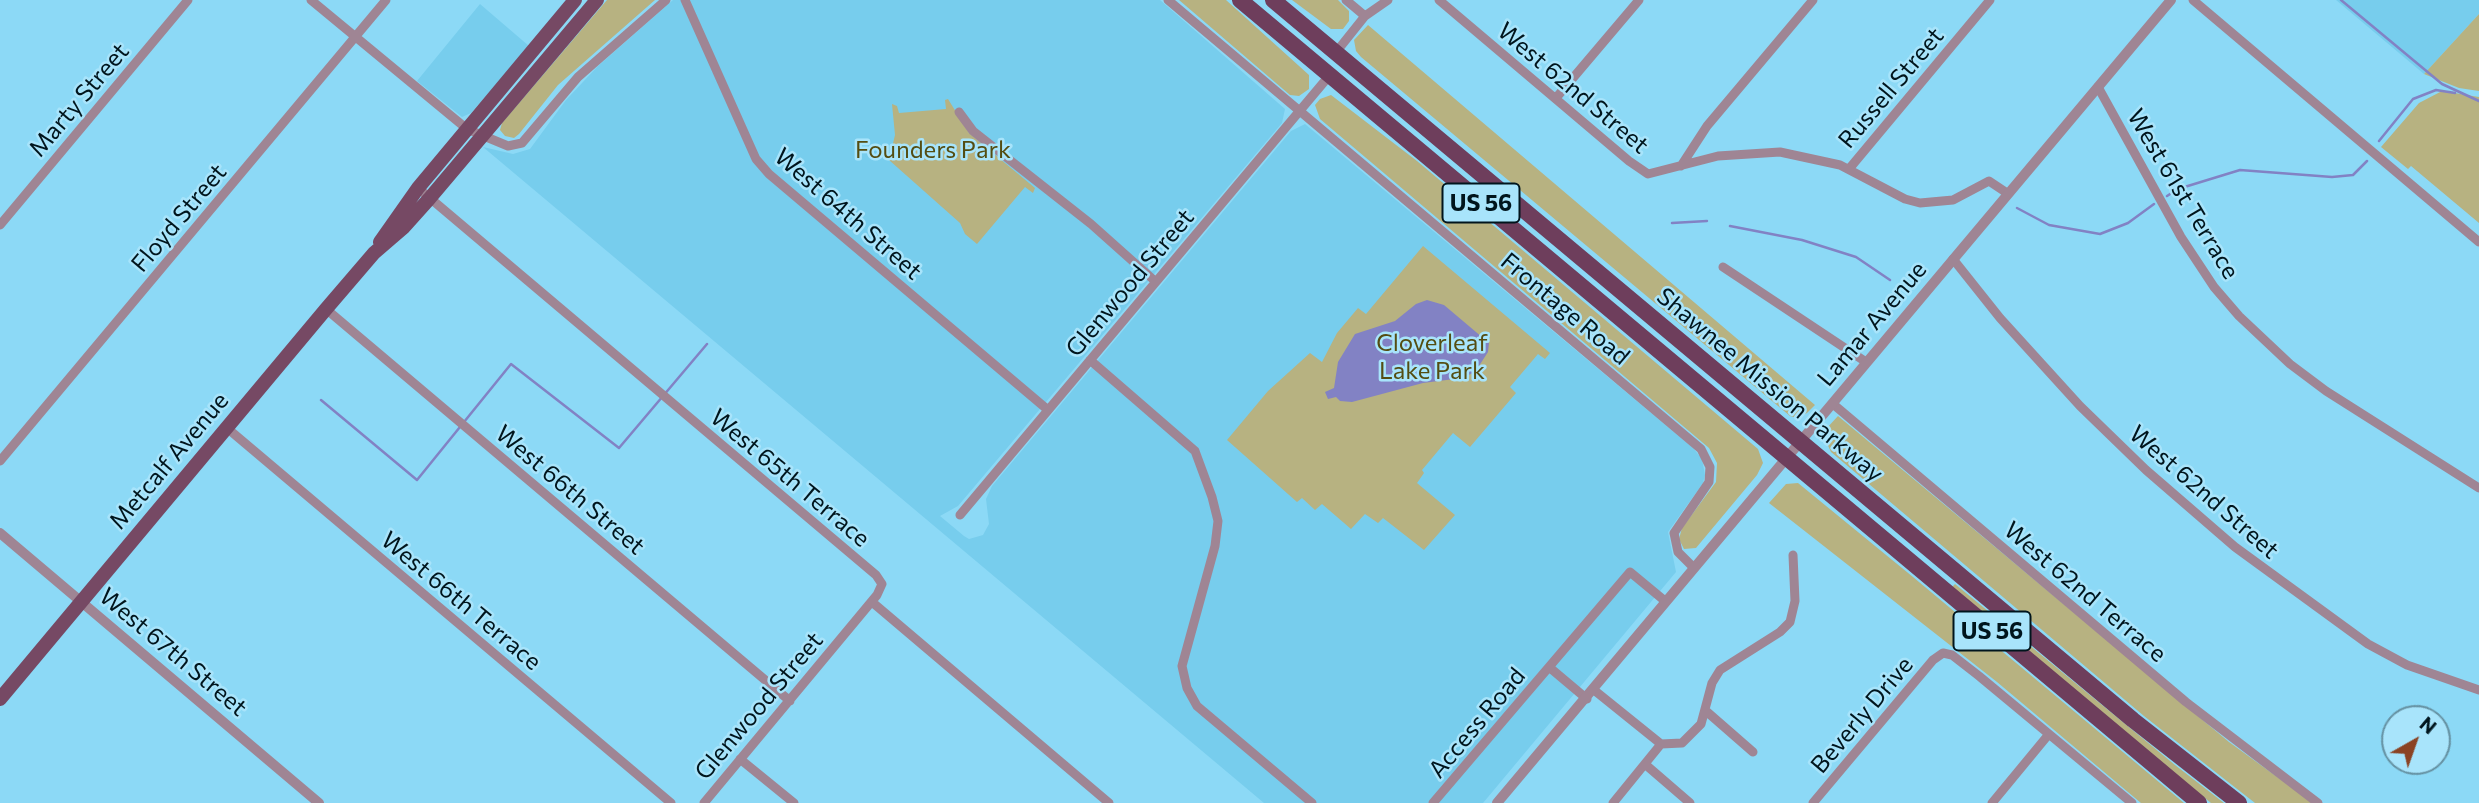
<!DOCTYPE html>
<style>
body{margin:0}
#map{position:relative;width:2479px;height:803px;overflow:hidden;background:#8cd9f6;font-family:Commissioner,sans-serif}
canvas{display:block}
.north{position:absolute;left:2381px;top:705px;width:70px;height:70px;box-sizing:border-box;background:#a8e4fb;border:2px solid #6591a2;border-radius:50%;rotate:40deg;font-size:19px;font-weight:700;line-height:28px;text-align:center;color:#00151d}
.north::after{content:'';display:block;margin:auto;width:24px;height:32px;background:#8b4323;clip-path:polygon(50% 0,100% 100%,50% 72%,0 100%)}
</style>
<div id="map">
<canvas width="2479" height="803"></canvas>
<div class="north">N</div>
</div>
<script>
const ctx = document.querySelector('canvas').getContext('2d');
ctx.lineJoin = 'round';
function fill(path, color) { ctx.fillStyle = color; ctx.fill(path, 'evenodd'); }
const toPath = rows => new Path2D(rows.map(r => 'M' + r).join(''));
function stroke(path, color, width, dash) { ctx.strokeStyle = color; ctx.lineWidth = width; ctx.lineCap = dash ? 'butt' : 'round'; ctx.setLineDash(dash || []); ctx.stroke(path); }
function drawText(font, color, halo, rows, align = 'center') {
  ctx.font = font + ' Commissioner,sans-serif'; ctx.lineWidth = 5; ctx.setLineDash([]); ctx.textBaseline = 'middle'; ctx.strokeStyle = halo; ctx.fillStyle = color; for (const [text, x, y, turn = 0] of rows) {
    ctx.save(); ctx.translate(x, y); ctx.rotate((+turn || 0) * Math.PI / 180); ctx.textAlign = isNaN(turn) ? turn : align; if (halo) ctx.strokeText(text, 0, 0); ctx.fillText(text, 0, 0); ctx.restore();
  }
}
fill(toPath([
 [673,0,1160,0,1285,109,1282,123,958,506,940,516,964,536,969,539,983,535,989,524,986,499,992,486,1291,131,1305,124,1693,448,1702,459,1705,475,1703,483,1668,532,1676,572,1483,803,1264,803,483,147,513,154,530,149,566,100,598,66],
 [2336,0,2479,0,2479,14,2424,74],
 [480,4,529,46,471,113,462,117,417,81]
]), '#77cded');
fill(toPath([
 [607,0,655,0,558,85,519,134,514,138,505,136,500,130,502,123],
 [1179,0,1226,0,1309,75,1309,89,1299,96,1290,95],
 [1292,0,1338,0,1349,11,1349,21,1343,29,1331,29],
 [2479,14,2479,91,2459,88,2424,74],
 [1368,25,1815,405,1807,413,1797,418,1790,416,1361,57,1356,51,1354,40],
 [2442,91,2479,97,2479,223,2411,166,2408,169,2381,147,2419,103],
 [1331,95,1417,161,1758,449,1763,463,1757,475,1696,548,1684,549,1679,539,1682,528,1716,482,1717,463,1709,448,1320,119,1315,105,1320,99],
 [948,99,969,133,1035,188,1033,193,1025,187,977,244,965,234,960,223,889,160,895,135,892,104,897,106,899,113,946,109,945,100],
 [1423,246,1550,353,1545,359,1538,354,1510,387,1516,393,1470,447,1453,433,1422,470,1424,473,1417,483,1455,515,1424,550,1383,518,1378,523,1365,514,1351,529,1322,504,1315,510,1302,498,1297,502,1227,440,1268,391,1310,353,1322,362,1337,333,1358,308,1366,314],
 [1838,416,2229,742,2313,803,2255,803,2144,716,1831,452,1824,437,1826,429],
 [1798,483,1913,577,2184,803,2141,803,1997,682,1769,503,1786,484],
 [1955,584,2175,765,2224,803,2211,803,2195,790,1952,587]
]), '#b7b281');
fill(toPath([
 [1427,300,1444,305,1489,343,1488,352,1475,372,1462,378,1423,383,1352,402,1340,401,1336,397,1328,399,1325,392,1334,388,1338,362,1355,334,1395,321,1416,304]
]), '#8282c4');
stroke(toPath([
 [2341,0,2442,84,2479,101],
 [2379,141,2413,99,2436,90,2455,93],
 [2167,196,2178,189,2240,170,2332,177,2353,175,2367,161],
 [2017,208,2049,225,2100,234,2128,223,2154,204],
 [1672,223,1707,221],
 [1730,226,1802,240,1856,257,1890,280],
 [321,400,417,480,511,364,619,448,707,344]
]), '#8282c4', 2.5);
stroke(toPath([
 [311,0,467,129,508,146,522,143,578,77,666,0],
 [685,0,756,159,769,174,1048,410],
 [1168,0,1701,449,1710,467,1709,482,1674,533,1678,552,1694,568],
 [1346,0,1365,16],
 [1439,0,1629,161,1648,174,1718,156,1780,152,1840,165,1905,199,1920,203,1953,200,1989,181,2007,193],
 [2193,0,2479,242],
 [1337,51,1365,16,1388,0],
 [2098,87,2181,237,2214,287,2239,316,2290,364,2326,391,2479,488],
 [1556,98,1639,0],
 [959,112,973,131,1091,224,1156,282],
 [1681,166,1707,126,1813,0],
 [1849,169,1990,0],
 [418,188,876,575,882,584,877,595,704,803],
 [0,225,188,0],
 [1953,259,2000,318,2080,406,2146,470,2235,547,2368,644,2407,665,2479,690],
 [1723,267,1866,362],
 [326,309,790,701],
 [1090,360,1195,451,1212,497,1218,521,1215,546,1182,666,1187,688,1197,706,1312,803],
 [1833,404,2186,702,2318,803],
 [227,428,671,803],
 [0,461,386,0],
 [960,515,1329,76],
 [872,602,1109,803],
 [1549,667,1587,699],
 [1594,690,1661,744,1682,743,1701,724,1712,683,1720,670,1780,632,1790,622,1795,601,1793,555],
 [1706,711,1753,752],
 [740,759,794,803],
 [1646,765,1690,803],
 [1433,803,1630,572,1665,601],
 [1613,803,1661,744],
 [1813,803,1933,660,1943,653,1952,655,1979,676,2132,803],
 [1992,803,2049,734]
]), '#9f8594', 9);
stroke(toPath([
 [0,533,319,803],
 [1497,803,2171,0]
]), '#9f8594', 10);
stroke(toPath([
 [380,242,418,188,575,0],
 [0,699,326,309,374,253,403,228,429,199,597,0]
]), '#764964', 14);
stroke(toPath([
 [1240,0,2199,803],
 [1273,0,2133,720,2239,803]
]), '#6e3e5c', 16);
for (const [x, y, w] of [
 [1481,203,77],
 [1992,631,77]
]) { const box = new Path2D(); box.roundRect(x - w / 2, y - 19.5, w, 39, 5); ctx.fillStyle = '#a8e4fb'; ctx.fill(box); stroke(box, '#00151d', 2); }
drawText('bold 23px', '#00151d', null, [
 ["US 56",1481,203],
 ["US 56",1992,631]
]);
drawText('24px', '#00151d', '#a8e4fb', [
 ["West 62nd Street",1573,88,40],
 ["Russell Street",1891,88,-50],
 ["Marty Street",79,100,-50],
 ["West 61st Terrace",2183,194,59],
 ["West 64th Street",848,214,41],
 ["Floyd Street",179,218,-50],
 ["Glenwood Street",1130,283,-50],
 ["Frontage Road",1565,309,40],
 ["Lamar Avenue",1872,324,-50],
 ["Shawnee Mission Parkway",1770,385,40],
 ["Metcalf Avenue",169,461,-50],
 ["West 65th Terrace",790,478,40],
 ["West 66th Street",570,490,40],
 ["West 62nd Street",2204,492,41],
 ["West 62nd Terrace",2085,592,40],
 ["West 66th Terrace",461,601,40],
 ["West 67th Street",173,652,40],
 ["Glenwood Street",759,706,-50],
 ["Beverly Drive",1862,715,-50],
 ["Access Road",1477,723,-50]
]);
drawText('24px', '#544d12', '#a8e4fb', [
 ["Founders Park",933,150],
 ["Cloverleaf",1432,343],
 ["Lake Park",1432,371]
]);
</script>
